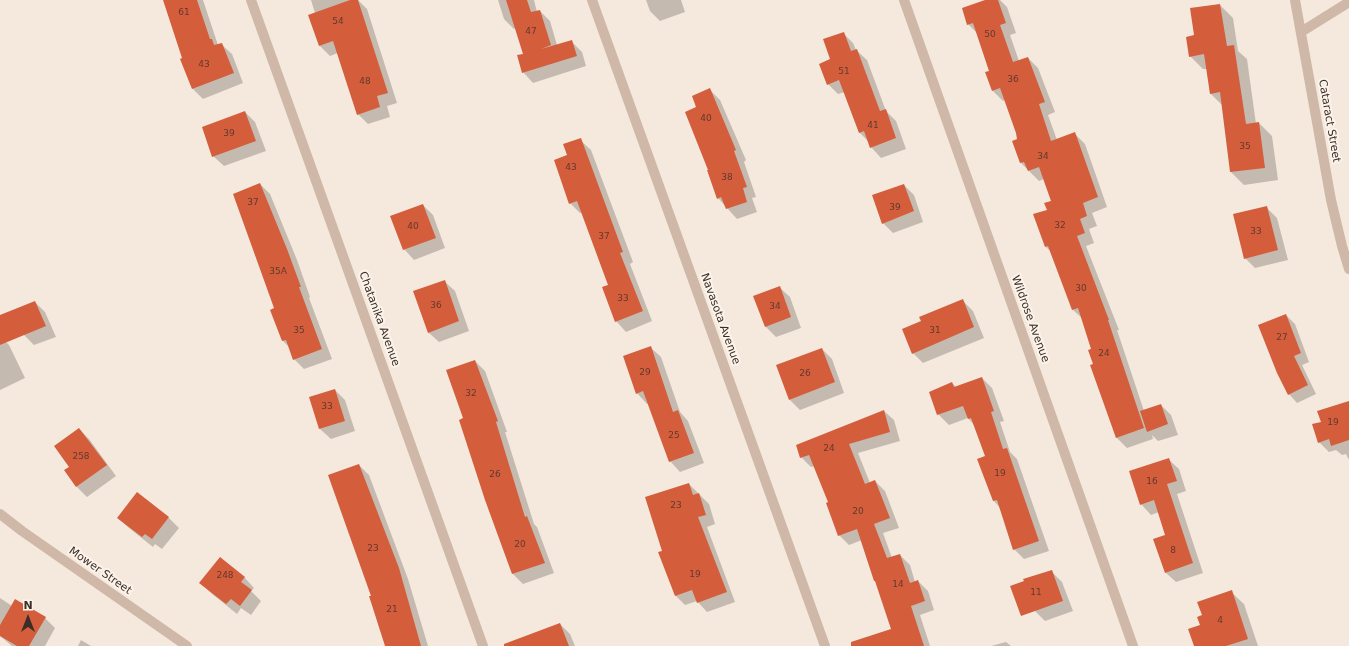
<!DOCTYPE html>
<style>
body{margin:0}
#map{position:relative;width:1349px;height:646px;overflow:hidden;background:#f5e9dd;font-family:"DejaVu Sans",sans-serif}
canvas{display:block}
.north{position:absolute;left:8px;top:598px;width:40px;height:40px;-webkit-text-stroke:3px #fcf3ea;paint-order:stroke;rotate:0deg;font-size:11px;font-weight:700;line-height:16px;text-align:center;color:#3b2e28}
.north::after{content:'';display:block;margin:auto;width:14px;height:18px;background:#3b2e28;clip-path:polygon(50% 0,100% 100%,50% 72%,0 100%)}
</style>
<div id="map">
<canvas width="1349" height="646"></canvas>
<div class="north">N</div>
</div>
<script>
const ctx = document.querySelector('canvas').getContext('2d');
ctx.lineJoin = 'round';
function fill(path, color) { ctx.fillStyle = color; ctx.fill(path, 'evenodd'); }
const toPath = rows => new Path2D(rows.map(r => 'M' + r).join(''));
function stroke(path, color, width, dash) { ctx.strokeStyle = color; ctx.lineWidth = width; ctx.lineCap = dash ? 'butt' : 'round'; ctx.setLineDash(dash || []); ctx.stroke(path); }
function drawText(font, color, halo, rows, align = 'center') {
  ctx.font = font + ' "DejaVu Sans",sans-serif'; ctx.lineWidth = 4; ctx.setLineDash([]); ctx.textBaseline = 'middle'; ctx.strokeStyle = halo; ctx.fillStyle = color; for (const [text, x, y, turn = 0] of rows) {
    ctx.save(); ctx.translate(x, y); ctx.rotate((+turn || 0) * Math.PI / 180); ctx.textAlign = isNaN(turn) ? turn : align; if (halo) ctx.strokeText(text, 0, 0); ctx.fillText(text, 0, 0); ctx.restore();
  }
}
fill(toPath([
 [164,0,203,0,218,45,221,44,232,54,243,83,203,99,193,89,181,59,183,58],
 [311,0,349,0,349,2,358,0,367,9,397,103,387,106,390,117,368,124,358,114,338,53,330,56,320,46,315,13],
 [498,0,534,0,537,12,540,11,550,21,557,45,572,42,582,52,586,66,533,83,523,72,524,54,516,28,514,29,504,19],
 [646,0,681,0,685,12,660,21,650,11],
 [988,0,1000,0,1007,7,1016,33,1010,35,1019,61,1028,58,1038,68,1055,112,1048,115,1057,140,1075,134,1085,144,1107,207,1092,213,1097,226,1089,229,1094,243,1086,246,1119,330,1117,330,1144,411,1161,405,1171,415,1178,435,1158,441,1152,435,1153,439,1127,448,1116,437,1094,364,1093,350,1083,319,1073,310,1050,251,1046,247,1048,210,1052,202,1044,179,1039,181,1021,163,1017,132,1005,100,1003,101,993,91,987,73,990,72,977,33,968,24],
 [1220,5,1233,18,1238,51,1247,59,1256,124,1259,123,1272,136,1278,180,1244,185,1231,172,1222,105,1210,93,1207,69,1203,69,1190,56,1196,36],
 [843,33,853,43,856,50,867,60,886,111,896,121,906,149,881,158,871,147,869,142,859,132,845,92,838,94,828,84,832,60],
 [710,90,720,100,746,160,744,162,756,197,752,198,757,212,737,219,718,198,709,170,698,108],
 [245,112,255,122,266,151,224,166,213,156],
 [580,140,591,150,633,262,630,264,652,321,626,332,616,321,610,286,583,213,580,213,570,203,569,156],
 [260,184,270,194,297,260,310,297,309,298,332,359,304,369,294,359,289,347,283,341,271,310,275,309],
 [904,185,914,195,923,222,893,233,883,223],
 [423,205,433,215,445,248,414,260,404,249],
 [1267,208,1277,218,1288,260,1255,268,1245,258],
 [444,281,455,291,469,331,439,342,428,332],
 [779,287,790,297,801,328,776,337,766,327,754,297],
 [962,300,973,311,984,338,923,363,913,353,922,322],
 [35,302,45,312,56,337,34,345,24,335,14,311],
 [1286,315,1295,324,1309,362,1302,365,1316,394,1297,403,1289,394],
 [0,336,9,345,25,378,0,390],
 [650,347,661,357,680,412,688,421,704,463,680,472,670,461,649,403,647,404,637,393],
 [822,349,832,359,844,393,800,410,790,400],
 [475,361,485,371,507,432,505,432,534,524,537,527,554,573,523,584,513,574,486,499],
 [982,378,992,388,1004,421,1000,422,1010,452,1017,459,1049,551,1024,559,1014,549,1000,508,994,501,986,457,974,425,968,418,949,425,938,414,952,383,956,387],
 [335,390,345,400,355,431,331,439,320,429,310,398],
 [1349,402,1349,460,1346,454,1342,455,1336,450,1329,452,1319,442,1322,422],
 [884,411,894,420,900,441,858,453,870,483,875,481,885,491,899,528,883,533,892,558,900,555,910,565,915,582,918,581,928,591,934,610,920,615,930,646,879,646,892,630,877,583,875,581,862,540,849,545,839,535,829,503,815,466,811,467,801,457],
 [79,429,89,439,116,476,87,497,77,487,65,470,70,467],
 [1168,459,1179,469,1186,491,1177,494,1203,573,1176,582,1165,572,1166,536,1159,512,1151,515,1141,504],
 [359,465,369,475,408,579,428,646,386,646,372,596],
 [689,484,709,504,715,524,707,527,735,602,707,612,697,601,685,605,675,595,663,551],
 [138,493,169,518,179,528,162,549,155,544,153,547,129,528,118,518],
 [1052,572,1062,582,1073,611,1045,621,1035,611],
 [244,577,254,588,251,591,261,601,251,615,241,608,237,614,211,593,201,583],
 [1231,592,1244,604,1258,646,1195,646,1203,615],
 [0,598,12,606,45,618,55,628,45,646,12,646,0,636],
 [560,624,570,634,575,646,536,646],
 [81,640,91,646,78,646],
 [1006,642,1011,646,991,646]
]), '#0003');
fill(toPath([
 [163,0,197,0,210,39,212,39,214,45,222,43,234,73,192,89,180,59,182,58],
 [350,0,358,0,388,93,377,96,380,107,357,115,333,41,319,46,308,15],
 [506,0,527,0,531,12,540,10,551,45,541,49,572,40,577,56,522,73,517,55,523,54],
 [985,0,998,0,1006,23,1000,25,1013,62,1028,57,1045,102,1039,104,1051,141,1075,132,1098,197,1083,203,1087,216,1080,219,1085,233,1077,236,1109,320,1108,320,1144,428,1116,438,1090,365,1093,364,1088,350,1091,349,1078,308,1072,310,1048,246,1045,247,1033,214,1047,210,1044,203,1051,201,1039,167,1028,171,1024,162,1020,163,1012,141,1017,139,1016,133,1000,88,992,91,985,72,989,71,973,23,967,25,962,8],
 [1220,4,1227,46,1234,45,1246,124,1259,122,1265,168,1230,172,1220,92,1210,94,1204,54,1189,57,1186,37,1194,35,1190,8],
 [844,32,851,51,857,49,880,111,886,109,896,138,870,148,864,131,859,133,839,80,827,85,819,64,830,59,823,39],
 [710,88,736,150,734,151,747,187,743,188,747,202,726,209,721,197,717,199,707,170,708,170,685,112,696,107,692,96],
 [245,111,256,141,212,157,202,127],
 [581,138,623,252,620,253,643,311,615,322,602,287,608,285,577,201,569,204,554,160,567,155,563,144],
 [260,183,287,249,301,287,299,287,322,349,293,360,286,340,282,341,270,310,274,308,233,194],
 [904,184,914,211,882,224,872,195],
 [423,204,436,238,403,250,390,216],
 [1267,206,1278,250,1244,259,1233,214],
 [445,280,459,321,428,333,413,291],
 [780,286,791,317,765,327,753,296],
 [963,299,974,327,912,354,902,329,921,321,919,317],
 [35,301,46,326,0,345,0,315],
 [1286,314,1301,353,1294,356,1308,385,1288,395,1277,373,1258,325],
 [651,346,673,412,678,410,694,453,669,462,643,391,636,394,623,356],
 [822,348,835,382,789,400,776,365],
 [475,360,498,421,496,422,525,517,527,516,545,563,512,574,485,500,459,420,463,418,446,370],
 [982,377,994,411,991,412,1003,449,1007,448,1039,541,1013,550,997,500,993,501,977,459,985,456,971,418,968,419,963,406,937,415,929,392,952,382,954,387],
 [335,389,345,421,319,429,309,397],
 [1349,401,1349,440,1331,446,1329,439,1318,443,1312,424,1321,422,1317,411],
 [1161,404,1168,424,1147,432,1140,411],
 [884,410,890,432,849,444,865,484,875,480,890,518,874,524,887,558,900,554,910,583,918,580,925,601,911,606,924,646,851,646,851,642,891,629,875,581,874,581,857,529,838,536,826,503,828,502,809,455,800,458,796,445],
 [79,428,107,465,76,487,64,470,69,467,54,446],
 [1169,458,1177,481,1167,484,1193,563,1165,573,1153,539,1165,535,1154,500,1140,505,1129,471],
 [359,464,399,568,421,646,385,646,369,596,371,596,328,475],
 [689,483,693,495,699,493,706,515,698,517,727,592,697,603,692,590,675,596,658,552,662,551,645,497],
 [137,492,169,517,152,539,145,534,142,537,117,518],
 [220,557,245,577,241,582,252,590,240,606,231,599,226,604,199,583],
 [1052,570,1063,601,1021,616,1010,586,1024,581,1023,579],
 [1232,590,1248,639,1226,646,1194,646,1188,629,1200,625,1197,617,1202,615,1197,602],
 [15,599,46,617,29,646,17,646,0,636,0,625],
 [560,623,569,646,504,646,504,644]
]), '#d45d3c');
stroke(toPath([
 [251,0,483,646],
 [592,0,825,646],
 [904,0,1133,646],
 [1295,0,1331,200,1342,246,1349,269],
 [1301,32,1349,2],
 [0,514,22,531,187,646]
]), '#cfb8a7', 10);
drawText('9px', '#613a2d', null, [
 ["61",184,13],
 ["54",338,22],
 ["47",531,32],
 ["50",990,35],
 ["43",204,65],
 ["51",844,72],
 ["36",1013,80],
 ["48",365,82],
 ["40",706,119],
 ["41",873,126],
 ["39",229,134],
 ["35",1245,147],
 ["34",1043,157],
 ["43",571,168],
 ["38",727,178],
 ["37",253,203],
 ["39",895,208],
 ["32",1060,226],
 ["40",413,227],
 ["33",1256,232],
 ["37",604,237],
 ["35A",278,272],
 ["30",1081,289],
 ["33",623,299],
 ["36",436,306],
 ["34",775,307],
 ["35",299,331],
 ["31",935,331],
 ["27",1282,338],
 ["24",1104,354],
 ["29",645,373],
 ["26",805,374],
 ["32",471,394],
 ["33",327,407],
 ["19",1333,423],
 ["25",674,436],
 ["24",829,449],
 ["258",81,457],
 ["19",1000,474],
 ["26",495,475],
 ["16",1152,482],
 ["23",676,506],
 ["20",858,512],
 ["20",520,545],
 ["23",373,549],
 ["8",1173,551],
 ["19",695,575],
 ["248",225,576],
 ["14",898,585],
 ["11",1036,593],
 ["21",392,610],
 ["4",1220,621]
]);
drawText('11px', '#3b2e28', '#fcf3ea', [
 ["Cataract Street",1329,121,80],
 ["Chatanika Avenue",379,319,70],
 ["Navasota Avenue",720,319,70],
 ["Wildrose Avenue",1030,319,70],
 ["Mower Street",100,571,35]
]);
</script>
